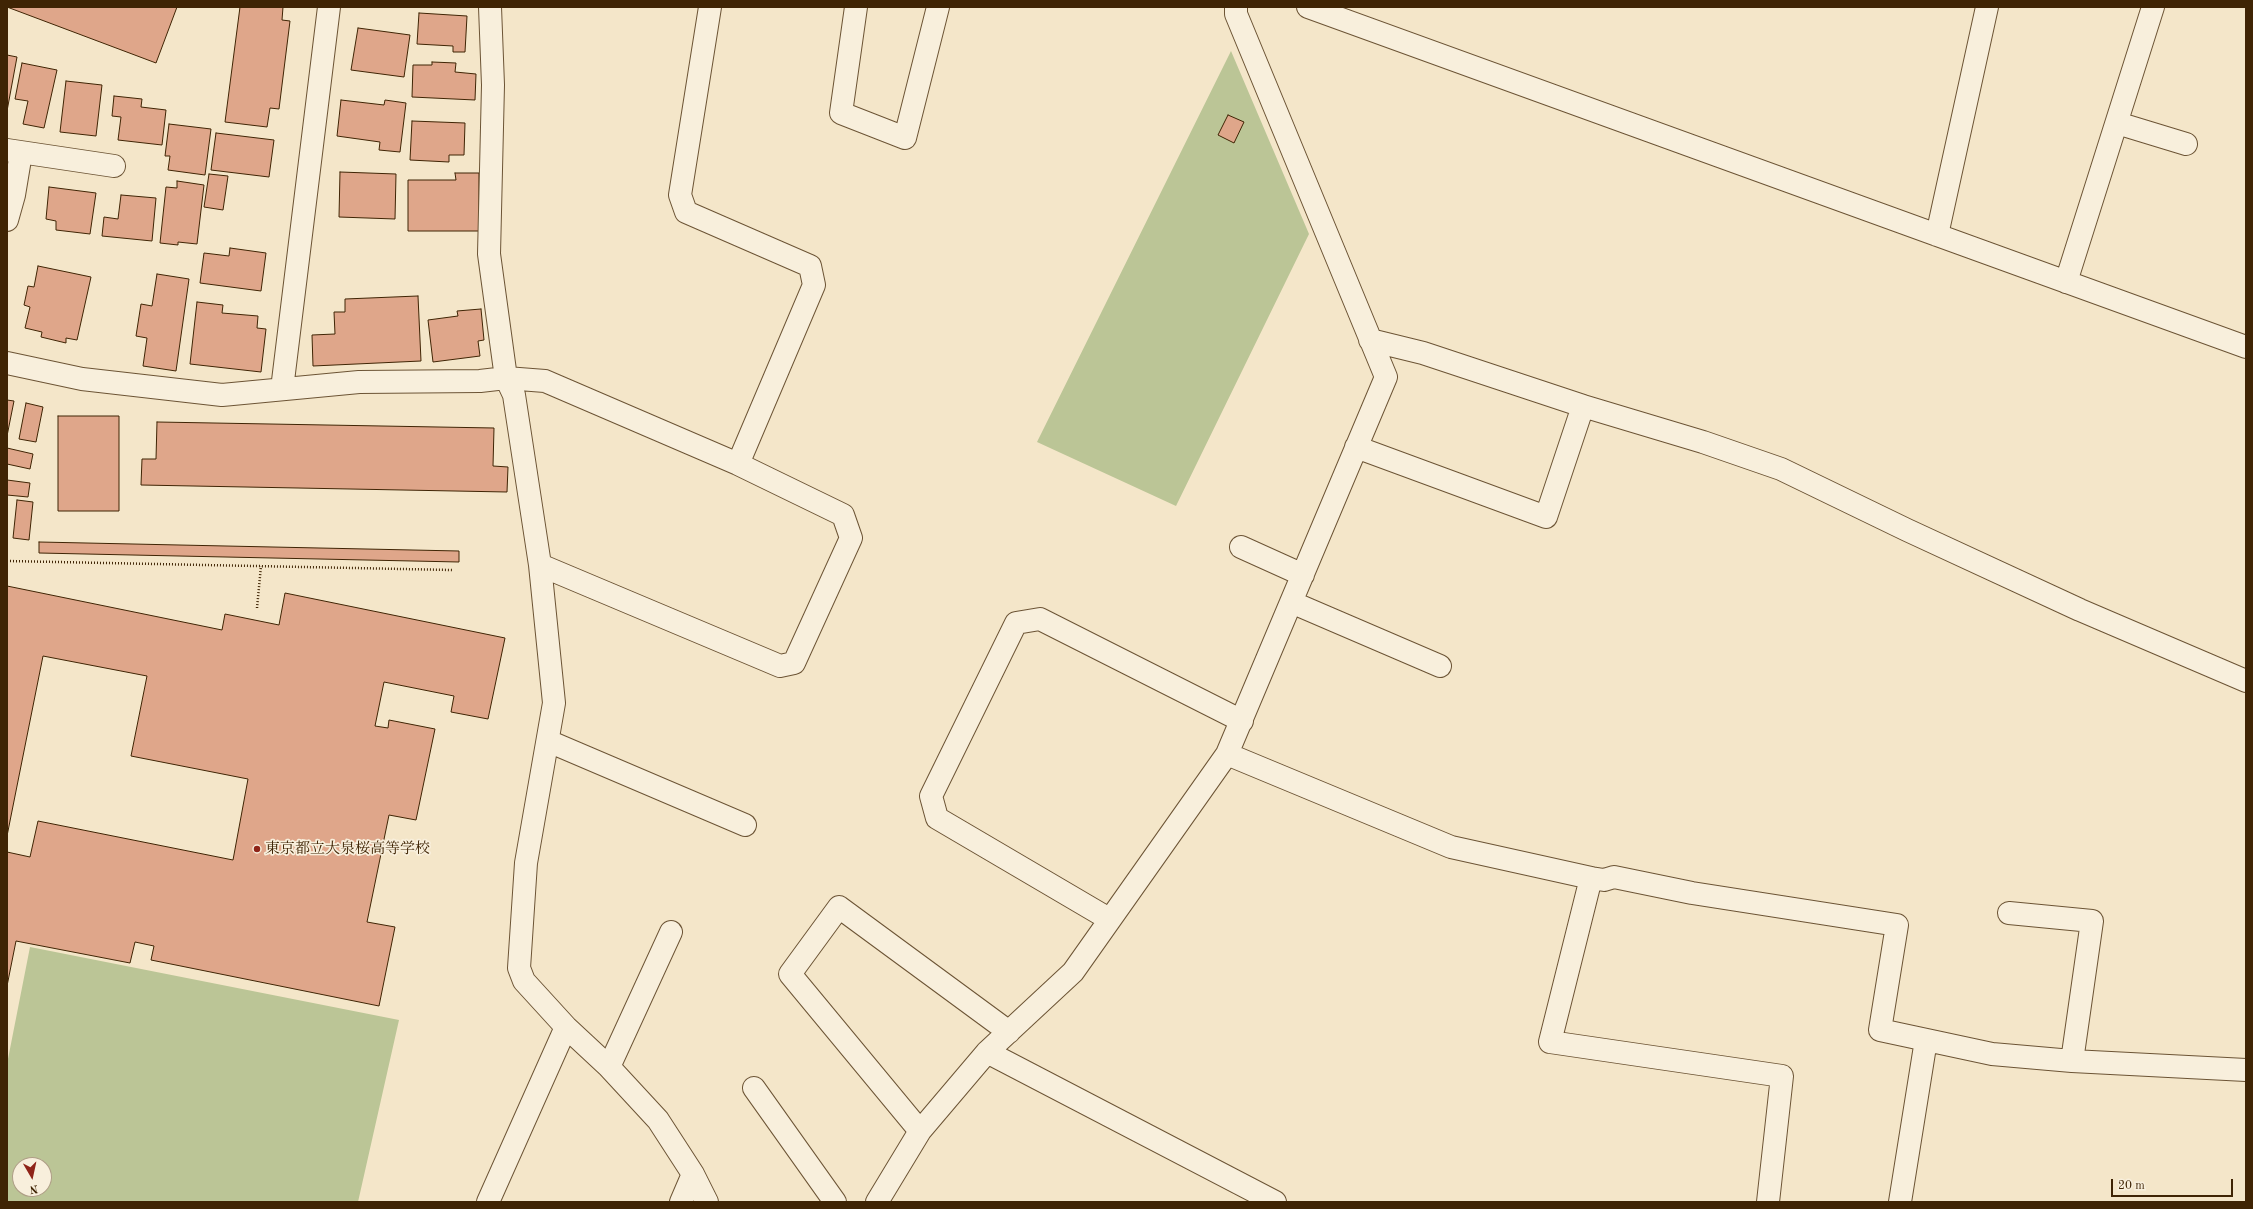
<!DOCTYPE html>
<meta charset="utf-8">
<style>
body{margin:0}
#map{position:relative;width:2253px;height:1209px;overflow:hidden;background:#f4e6c9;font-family:"Old Standard TT",serif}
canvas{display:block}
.frame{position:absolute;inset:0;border:8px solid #3f2404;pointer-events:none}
.north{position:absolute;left:12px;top:1157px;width:40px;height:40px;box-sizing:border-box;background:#f8efdc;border:1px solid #ae9e86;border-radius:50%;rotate:171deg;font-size:11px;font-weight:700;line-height:16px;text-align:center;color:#3f2404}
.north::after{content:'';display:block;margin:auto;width:14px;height:18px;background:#8f2418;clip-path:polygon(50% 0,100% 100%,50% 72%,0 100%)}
.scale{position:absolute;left:2111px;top:1179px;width:122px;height:18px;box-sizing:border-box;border:2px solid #3f2404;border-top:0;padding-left:5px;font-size:12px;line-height:14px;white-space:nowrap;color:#3f2404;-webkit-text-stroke:3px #f8efdc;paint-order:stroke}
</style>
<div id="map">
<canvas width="2253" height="1209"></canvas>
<div class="frame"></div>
<div class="north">N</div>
<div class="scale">20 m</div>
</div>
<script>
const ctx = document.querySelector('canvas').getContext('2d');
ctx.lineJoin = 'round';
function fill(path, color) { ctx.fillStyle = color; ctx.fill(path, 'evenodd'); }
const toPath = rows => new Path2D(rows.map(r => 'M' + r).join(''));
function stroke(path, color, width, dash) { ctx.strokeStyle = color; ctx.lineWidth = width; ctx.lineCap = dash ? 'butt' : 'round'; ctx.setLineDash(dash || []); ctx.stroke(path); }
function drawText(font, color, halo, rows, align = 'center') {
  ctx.font = font + ' "Old Standard TT","Noto Serif JP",serif'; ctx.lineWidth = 3.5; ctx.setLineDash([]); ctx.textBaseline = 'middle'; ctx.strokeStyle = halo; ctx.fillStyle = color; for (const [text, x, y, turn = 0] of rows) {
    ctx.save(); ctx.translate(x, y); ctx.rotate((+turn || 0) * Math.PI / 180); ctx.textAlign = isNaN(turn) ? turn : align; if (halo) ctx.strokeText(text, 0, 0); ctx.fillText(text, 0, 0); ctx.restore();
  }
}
fill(toPath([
 [1231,51,1309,234,1176,506,1037,442],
 [30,947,399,1020,358,1202,7,1202,7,1064],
 [20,1165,44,1165,44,1189,20,1189]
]), '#bbc596');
const building = toPath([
 [7,7,177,7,156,63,7,7],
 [240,7,283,7,282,20,290,21,279,109,270,108,267,127,225,122,240,7],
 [419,13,467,16,465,52,453,52,453,46,417,44,419,13],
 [358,28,410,35,404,77,351,70,358,28],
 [7,55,17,57,7,111,7,55],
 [432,62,456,63,455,72,476,74,475,100,412,97,413,65,432,65,432,62],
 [22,63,57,70,44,128,23,124,28,101,15,99,22,63],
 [66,81,102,85,96,136,60,132,66,81],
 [114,96,142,99,141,107,166,110,162,145,118,140,121,117,112,116,114,96],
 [341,100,384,105,385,100,406,103,400,152,379,150,380,142,337,136,341,100],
 [1228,115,1244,122,1234,143,1218,135,1228,115],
 [412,121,465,123,464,155,449,155,449,162,410,160,412,121],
 [169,124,211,129,205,175,168,170,170,156,165,156,169,124],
 [216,133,274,140,269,177,211,170,216,133],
 [340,172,396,174,395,219,339,217,340,172],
 [455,173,479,173,479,231,408,231,408,180,456,180,455,173],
 [209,174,228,176,223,210,204,207,209,174],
 [177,181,204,185,197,244,178,242,178,245,160,243,166,187,177,188,177,181],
 [49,187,96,193,90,234,56,230,56,221,46,219,49,187],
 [121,195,156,198,152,241,102,236,104,217,118,219,121,195],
 [230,248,266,253,261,291,200,283,204,253,229,256,230,248],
 [38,266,91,277,77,340,66,338,66,343,41,337,42,332,25,328,30,307,24,305,28,286,34,287,38,266],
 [157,274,189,279,176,371,143,366,147,338,136,336,141,304,152,306,157,274],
 [418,296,421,361,313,366,312,335,335,334,334,312,345,312,345,299,418,296],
 [197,302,223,305,222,313,258,316,257,328,266,329,261,372,190,364,197,302],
 [481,309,484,340,478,341,480,356,433,362,428,320,458,316,457,311,481,309],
 [7,400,14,401,7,436,7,400],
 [26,403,43,407,36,442,19,439,26,403],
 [58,416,119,416,119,511,58,511,58,416],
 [157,422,494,428,493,466,508,467,507,492,141,485,142,459,156,459,157,422],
 [7,448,33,454,30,469,7,464,7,448],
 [7,480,30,483,28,497,7,495,7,480],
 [17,500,33,502,29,540,13,538,17,500],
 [39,542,459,551,459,562,39,553,39,542],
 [7,586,222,630,225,614,279,625,285,593,505,638,488,719,451,712,454,696,384,682,375,726,388,728,389,720,435,729,416,820,389,815,367,922,395,927,379,1006,151,960,154,946,135,942,130,963,16,941,7,986,7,852,30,857,38,821,233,860,248,779,131,756,147,676,43,656,7,836,7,586]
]);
fill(building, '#dfa68a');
stroke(building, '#3f2404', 1);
const minor = toPath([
 [490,7,493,85,489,254,506,378,514,395,540,565,554,703,526,863,519,968,524,981,566,1027,609,1067,658,1120,693,1174,707,1202],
 [710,7,680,195,686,212,810,266,814,285,738,464],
 [856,7,841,113,905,138,938,7],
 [1308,7,2246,347],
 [2117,123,2186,144],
 [7,150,114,166],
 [7,220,14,195,21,153],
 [1937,235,1987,7],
 [2066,282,2153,7],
 [1370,340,1423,353,1583,406,1703,442,1781,469,1907,530,2080,610,2246,681],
 [7,363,82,379,222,395,359,382,480,381,506,378,545,381,738,464,843,515,851,538,794,663,780,666,540,565],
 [282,389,329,7],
 [1356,447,1546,517,1583,406],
 [1241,547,1303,575],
 [1291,602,1440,666],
 [548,741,745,825],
 [1227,754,1451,847,1591,878,1604,880,1614,877,1692,893,1897,925,1880,1030,1992,1054,2072,1061,2246,1070],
 [1591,878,1550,1042,1782,1076,1768,1202],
 [2009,913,2092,921,2072,1061],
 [1109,919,937,818,931,796,1016,623,1040,619,1242,721],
 [987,1052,1275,1202],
 [609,1067,671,932],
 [754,1088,835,1202],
 [920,1131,790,974,839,907,1009,1032],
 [488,1202,566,1027],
 [681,1202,693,1174],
 [877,1202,920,1131,987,1052,1073,972,1227,754,1386,377,1236,14,1236,7],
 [1900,1202,1926,1040]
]);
stroke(minor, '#6c5435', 24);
stroke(toPath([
 [7,561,452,570],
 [257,608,261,566]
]), '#3f2404', 2.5, [1, 2]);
stroke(minor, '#f8efdc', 22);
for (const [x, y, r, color] of [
 [257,849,4,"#8f2418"]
]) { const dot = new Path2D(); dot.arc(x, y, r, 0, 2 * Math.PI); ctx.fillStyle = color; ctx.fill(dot); stroke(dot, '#f8efdc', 1.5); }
drawText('15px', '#3f2404', '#f8efdc', [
 ["東京都立大泉桜高等学校",265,849]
], 'left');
</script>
